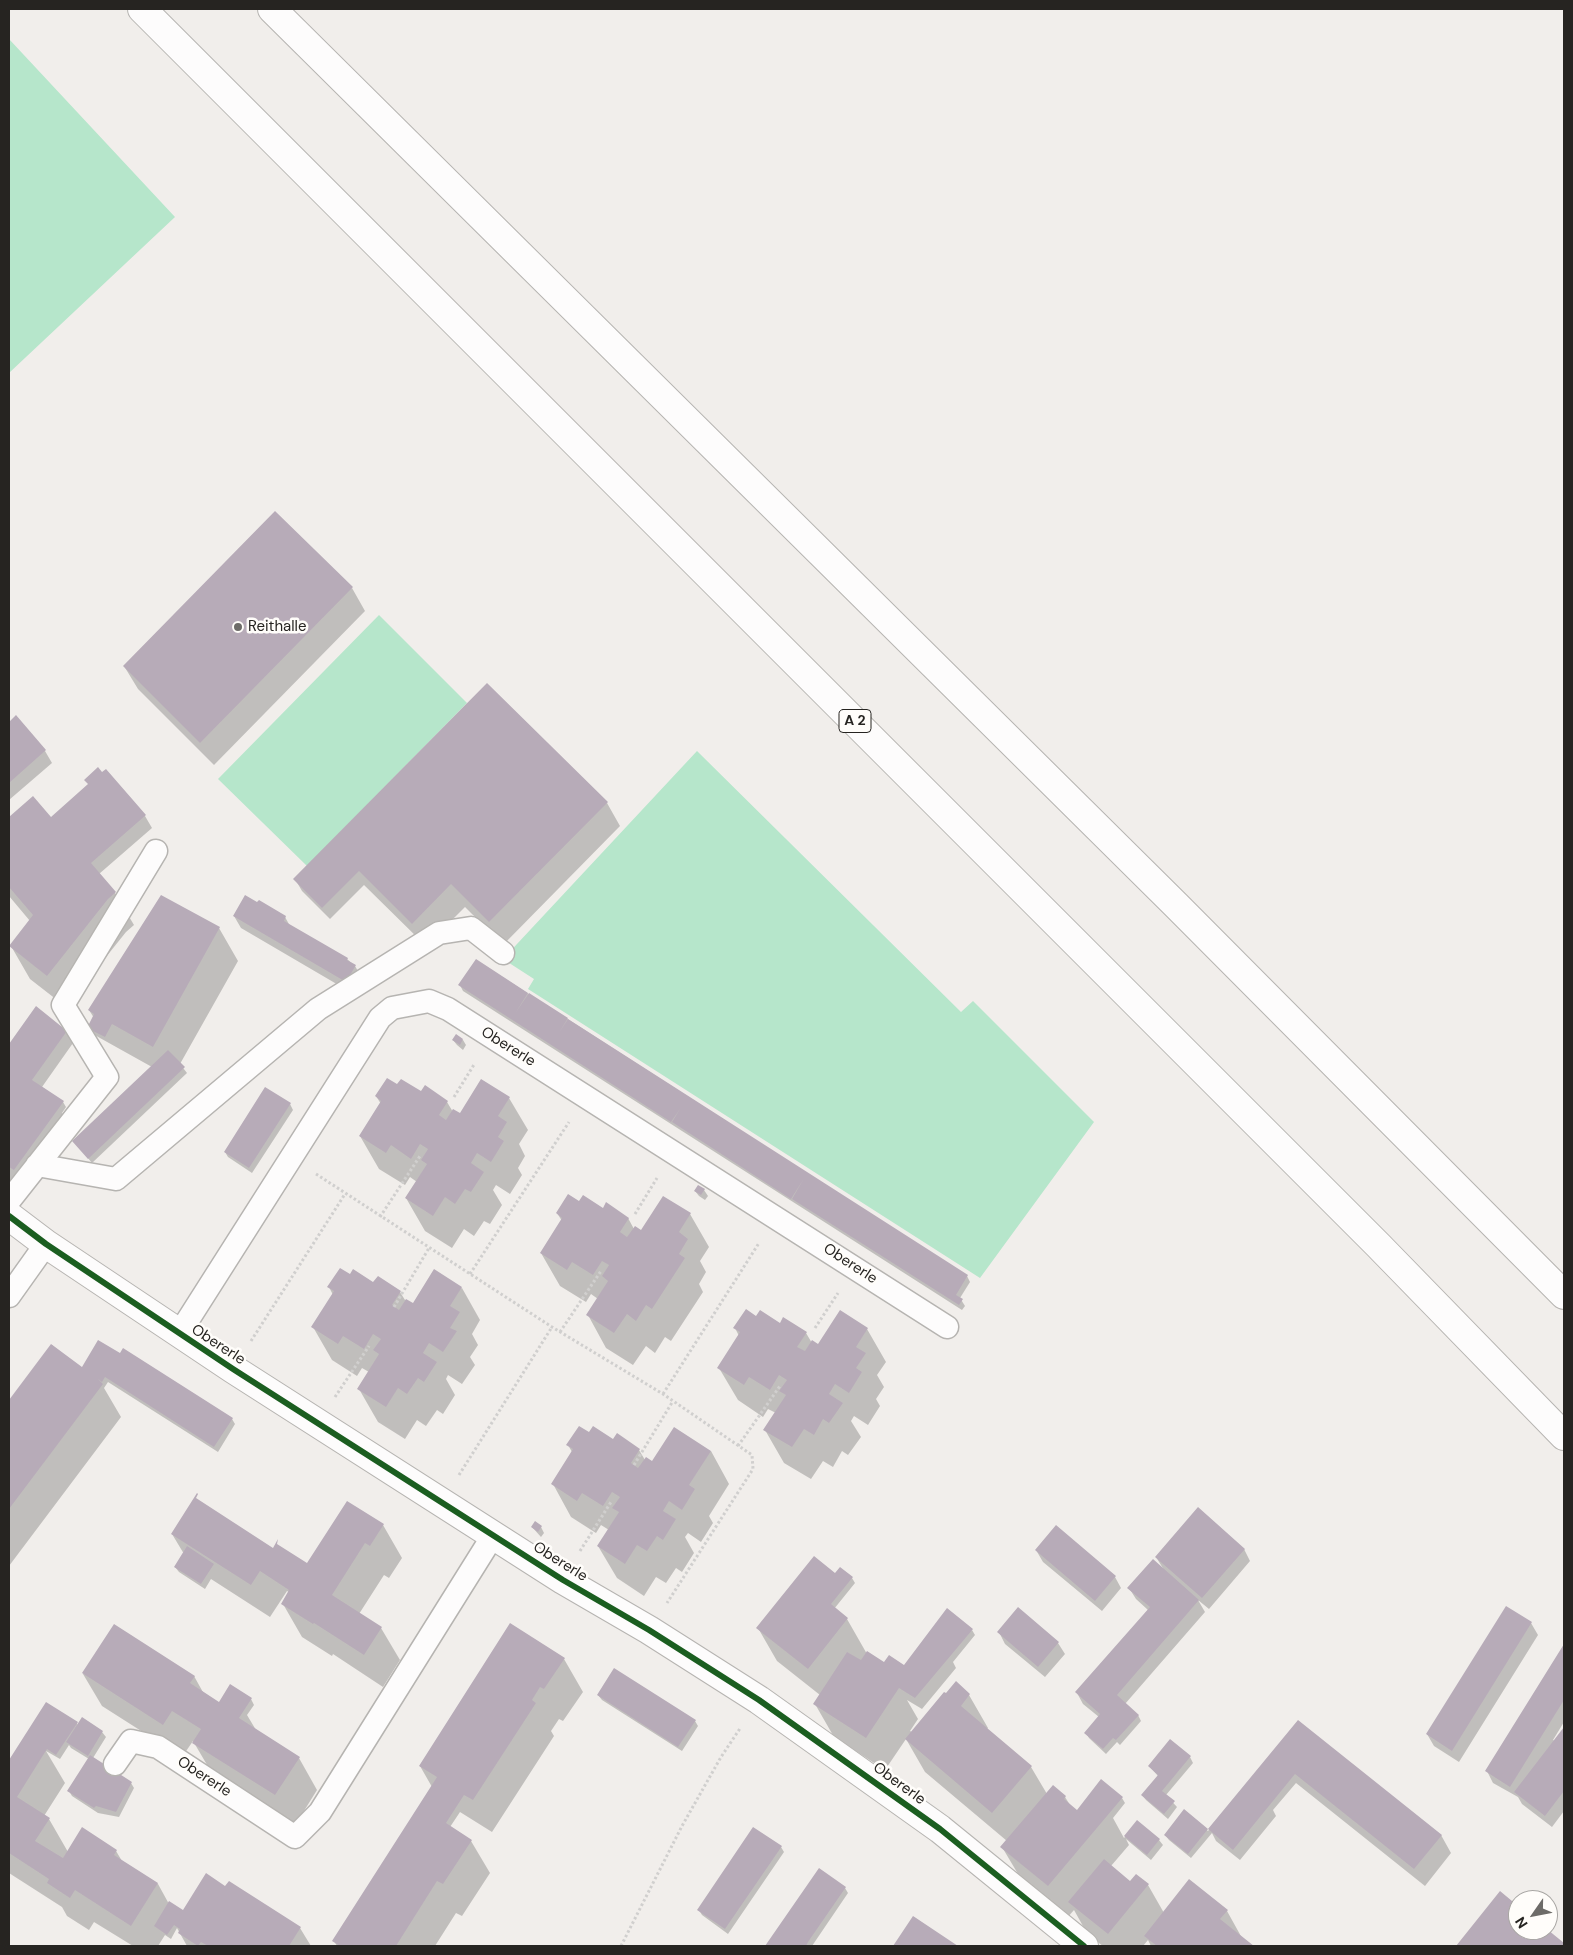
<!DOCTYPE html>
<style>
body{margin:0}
#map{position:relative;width:1573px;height:1955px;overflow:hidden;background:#f1eeeb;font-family:"DM Sans",sans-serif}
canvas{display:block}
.frame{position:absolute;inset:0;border:10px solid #262421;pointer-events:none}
.north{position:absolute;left:1508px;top:1890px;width:50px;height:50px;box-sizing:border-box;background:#fffdfa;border:1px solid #a8a6a3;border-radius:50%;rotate:237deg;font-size:14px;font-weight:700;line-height:20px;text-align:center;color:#262421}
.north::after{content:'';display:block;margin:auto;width:18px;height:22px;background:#6d6b68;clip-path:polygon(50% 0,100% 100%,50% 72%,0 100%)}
</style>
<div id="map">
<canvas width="1573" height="1955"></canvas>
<div class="frame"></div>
<div class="north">N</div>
</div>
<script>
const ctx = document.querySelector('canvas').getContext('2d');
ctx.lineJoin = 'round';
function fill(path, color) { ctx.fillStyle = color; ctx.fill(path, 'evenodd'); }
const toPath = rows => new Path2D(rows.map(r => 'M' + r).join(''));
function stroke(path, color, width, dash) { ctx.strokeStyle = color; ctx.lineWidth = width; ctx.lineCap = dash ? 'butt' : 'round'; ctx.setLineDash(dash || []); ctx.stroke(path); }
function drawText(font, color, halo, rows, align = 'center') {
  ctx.font = font + ' "DM Sans",sans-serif'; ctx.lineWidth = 5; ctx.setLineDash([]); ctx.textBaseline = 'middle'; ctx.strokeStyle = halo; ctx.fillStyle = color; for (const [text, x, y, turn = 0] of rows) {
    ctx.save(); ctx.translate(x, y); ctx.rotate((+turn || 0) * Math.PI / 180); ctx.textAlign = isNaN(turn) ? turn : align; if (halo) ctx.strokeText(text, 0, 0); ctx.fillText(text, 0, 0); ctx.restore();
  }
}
fill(toPath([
 [9,39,175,217,9,373],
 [379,615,467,703,307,866,218,779],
 [697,751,961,1012,973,1001,1094,1122,980,1278,528,989,534,979,503,959]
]), '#b6e6cb');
fill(toPath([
 [352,588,365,611,214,765,138,689,124,666],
 [16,717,45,751,52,763,9,800,9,723],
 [106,771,145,816,152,828,99,874,115,893,134,925,126,932,66,1007,30,979,11,946,30,921,9,896,9,818,33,798,51,819],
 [607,803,620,826,503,945,465,907,426,946,364,885,330,919,302,891,295,879],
 [234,916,285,917,290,926,347,959,355,966,362,978,352,993,241,928],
 [219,928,238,961,180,1064,187,1073,92,1163,74,1141,152,1067,91,1033,88,1028,94,1018,89,1010],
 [476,960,967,1276,970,1282,960,1298,965,1306,962,1310,463,991,460,985],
 [36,1008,66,1032,73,1043,42,1087,63,1102,66,1107,62,1113,69,1126,9,1195,9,1047],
 [453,1040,463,1040,466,1045,463,1050,457,1045],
 [397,1086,447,1102,453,1112,460,1114,509,1098,528,1130,519,1144,525,1156,518,1168,522,1175,510,1194,496,1185,493,1190,502,1205,490,1224,484,1221,474,1236,464,1229,452,1248,425,1231,406,1198,417,1182,410,1177,405,1185,379,1169,360,1136,381,1104,376,1096],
 [290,1104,293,1110,252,1173,228,1157,225,1152],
 [698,1186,704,1190,708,1196,705,1200,699,1196,695,1191],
 [579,1203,628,1218,634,1229,641,1231,690,1214,709,1247,700,1261,706,1272,699,1284,703,1292,671,1341,665,1337,655,1353,646,1346,633,1365,606,1348,588,1315,598,1299,591,1294,586,1302,560,1286,541,1253,562,1221,557,1213],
 [350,1276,400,1292,405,1300,413,1305,462,1288,480,1320,472,1334,478,1345,470,1357,475,1365,462,1384,448,1375,446,1379,455,1395,443,1414,437,1410,426,1426,417,1420,405,1439,378,1422,359,1389,369,1372,362,1368,357,1376,332,1360,313,1327,333,1295,329,1287],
 [756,1318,806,1333,812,1343,819,1346,867,1329,886,1362,877,1375,884,1387,876,1399,880,1406,868,1425,854,1416,851,1421,861,1437,848,1455,842,1451,833,1467,823,1461,811,1479,784,1463,765,1430,776,1413,768,1409,763,1417,738,1400,719,1368,739,1336,735,1328],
 [52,1345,86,1372,83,1367,232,1419,235,1424,218,1452,108,1382,104,1388,121,1417,9,1566,9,1402],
 [590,1434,639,1450,645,1460,652,1463,711,1451,729,1484,709,1516,713,1523,701,1542,688,1533,685,1537,694,1553,682,1572,676,1568,666,1583,656,1577,644,1596,617,1578,598,1546,609,1530,601,1525,596,1533,571,1517,553,1484,572,1452,568,1445],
 [383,1525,402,1558,389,1578,384,1575,359,1614,381,1628,400,1660,383,1687,333,1654,332,1656,302,1637,283,1604,290,1593,287,1591,270,1617,211,1579,205,1589,179,1572,175,1567,184,1554,172,1534,275,1551,306,1564],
 [532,1527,541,1527,544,1533,541,1537],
 [1244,1549,1250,1561,1209,1609,1198,1600,1205,1612,1125,1704,1138,1715,1141,1721,1120,1745,1117,1742,1106,1754,1089,1738,1086,1733,1099,1717,1083,1704,1077,1693,1148,1610,1136,1599,1129,1588,1164,1570,1156,1557],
 [1036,1550,1115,1577,1121,1588,1102,1611,1043,1562],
 [836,1574,852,1578,855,1583,834,1609,847,1619,867,1654,888,1667,904,1666,972,1630,975,1635,953,1662,956,1668,922,1709,907,1700,918,1719,910,1731,912,1732,956,1683,969,1695,988,1728,987,1729,1031,1767,1047,1794,1053,1787,1065,1797,1070,1805,1077,1811,1122,1798,1125,1803,1113,1818,1124,1838,1138,1822,1159,1840,1163,1845,1151,1860,1126,1839,1129,1845,1111,1866,1130,1883,1148,1885,1164,1913,1227,1911,1242,1938,1252,1946,1151,1946,1148,1940,1143,1946,1103,1946,1088,1935,1074,1910,1067,1918,1021,1879,1002,1847,1007,1841,925,1772,906,1739,885,1770,834,1737,815,1704,820,1695,777,1661,758,1628],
 [1506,1608,1531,1623,1538,1635,1459,1762,1434,1746,1427,1734],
 [999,1632,1058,1643,1065,1654,1045,1677,1005,1644],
 [1564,1646,1564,1722,1553,1740,1555,1741,1564,1729,1564,1811,1552,1827,1522,1804,1518,1797,1493,1783,1487,1771],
 [564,1659,583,1692,563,1721,559,1719,551,1731,554,1736,492,1832,460,1812,450,1827,471,1841,490,1873,462,1916,456,1913,435,1946,337,1946,334,1941,432,1787,420,1766],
 [83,1674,194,1676,204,1694,219,1704,251,1699,254,1705,247,1715,256,1730,299,1758,317,1790,294,1827,213,1775,193,1741,182,1757,102,1706],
 [598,1695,695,1721,698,1726,682,1751,602,1700],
 [77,1723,78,1726,102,1732,106,1737,93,1758,131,1783,134,1788,119,1817,98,1813,72,1796,69,1791,89,1759,71,1748,69,1745,60,1759,46,1751,65,1783,44,1816,49,1819,68,1852,116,1851,122,1861,158,1884,169,1904,183,1912,226,1887,300,1928,311,1946,187,1946,177,1928,171,1939,165,1935,158,1946,133,1946,94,1922,89,1930,67,1916,62,1907,9,1873,9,1762,25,1737],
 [1271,1754,1441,1835,1451,1853,1425,1886,1296,1783,1273,1810,1276,1816,1240,1860,1216,1841,1212,1833,1191,1858,1169,1840,1165,1835,1184,1811,1208,1831],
 [1190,1757,1193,1763,1166,1795,1177,1807,1168,1819,1146,1800,1142,1795,1158,1776,1149,1766],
 [781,1847,784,1852,728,1934,702,1915,699,1910],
 [819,1870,845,1888,848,1893,812,1946,767,1946],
 [1500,1893,1518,1908,1518,1930,1546,1930,1564,1946,1458,1946],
 [914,1917,956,1946,894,1946]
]), '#0003');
fill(toPath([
 [275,511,353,587,200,743,123,666],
 [487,683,608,802,489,922,451,884,412,924,359,871,322,908,293,879],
 [16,715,46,750,9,783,9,722],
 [98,767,102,772,106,769,146,815,91,863,116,892,108,899,47,976,9,946,33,915,9,887,9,817,33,796,51,817,88,784,84,780],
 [161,895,220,927,153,1047,112,1024,105,1037,87,1028,94,1014,88,1010],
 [245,895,257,902,259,900,286,916,284,921,348,958,347,960,356,965,346,982,233,916],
 [476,959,528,993,516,1012,529,993,568,1018,560,1031,568,1019,968,1275,956,1295,963,1299,959,1305,792,1199,803,1180,791,1199,672,1122,680,1109,671,1122,458,985],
 [36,1006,67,1031,32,1080,64,1101,14,1170,9,1167,9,1044],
 [456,1034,463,1039,460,1045,452,1040],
 [168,1050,185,1067,88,1159,72,1141],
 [387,1078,397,1084,401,1079,421,1091,425,1085,448,1101,439,1115,446,1120,453,1109,460,1113,481,1079,510,1097,498,1116,507,1122,498,1137,504,1141,491,1162,477,1153,471,1163,484,1172,471,1192,465,1189,455,1204,445,1197,433,1216,405,1198,427,1164,421,1160,428,1149,420,1144,411,1159,391,1145,386,1153,359,1136,381,1101,375,1096],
 [265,1087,291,1103,249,1168,224,1152],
 [698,1185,705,1189,701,1195,694,1191],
 [568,1194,579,1201,583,1195,603,1208,606,1202,629,1218,620,1232,627,1237,635,1226,641,1230,663,1196,691,1213,679,1232,688,1239,679,1254,685,1258,652,1309,646,1305,636,1321,627,1314,614,1333,586,1315,608,1281,602,1276,609,1265,602,1261,593,1275,572,1262,567,1270,540,1253,562,1218,556,1213],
 [340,1268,350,1274,353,1269,373,1282,378,1276,401,1291,392,1305,399,1310,406,1299,413,1303,434,1269,462,1287,450,1306,460,1312,450,1328,457,1331,443,1352,429,1343,423,1353,437,1362,424,1382,418,1378,407,1394,398,1388,386,1407,357,1389,379,1354,373,1350,381,1339,373,1334,364,1349,343,1336,338,1344,311,1327,334,1291,327,1287],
 [746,1309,756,1316,760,1310,780,1323,783,1317,807,1332,797,1347,805,1351,812,1340,818,1344,840,1310,868,1328,856,1347,866,1353,856,1368,862,1372,849,1393,835,1384,829,1394,843,1403,829,1423,823,1419,814,1435,804,1429,792,1447,763,1430,786,1395,779,1391,787,1380,779,1375,770,1390,749,1377,744,1385,717,1368,740,1332,733,1328],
 [98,1340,120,1353,123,1348,233,1418,214,1447,105,1377,102,1382,98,1379,103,1384,9,1509,9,1400,51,1344,82,1367],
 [579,1426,589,1432,593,1426,613,1439,617,1433,640,1449,631,1463,638,1468,646,1457,652,1461,674,1427,711,1451,689,1485,695,1489,682,1510,669,1501,663,1511,676,1519,663,1540,657,1536,647,1551,637,1545,625,1564,597,1546,619,1512,612,1508,620,1497,612,1492,603,1506,582,1493,577,1501,551,1484,573,1449,566,1445],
 [197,1493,198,1494,196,1498,273,1548,278,1539,277,1544,307,1563,347,1501,384,1524,370,1546,365,1543,332,1595,382,1627,364,1655,314,1623,313,1624,281,1604,289,1590,260,1571,251,1585,171,1534],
 [1198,1507,1245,1549,1202,1598,1155,1557],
 [535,1521,542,1526,538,1532,531,1527],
 [1056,1525,1116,1576,1095,1601,1035,1550],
 [187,1546,214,1564,201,1584,174,1567],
 [814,1556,835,1573,840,1567,853,1577,831,1604,848,1618,808,1669,756,1628],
 [1153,1559,1199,1600,1117,1695,1139,1715,1116,1740,1113,1738,1103,1749,1084,1733,1100,1714,1075,1692,1150,1607,1127,1588],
 [1506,1606,1532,1622,1452,1751,1426,1734],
 [1018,1607,1059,1642,1038,1667,997,1632],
 [947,1608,973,1629,915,1698,899,1688,866,1738,813,1704,847,1652,861,1660,867,1651,884,1662,889,1655,904,1665],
 [510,1623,565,1658,544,1689,540,1687,532,1700,536,1703,473,1800,464,1795,446,1823,472,1840,443,1884,437,1881,396,1946,340,1946,332,1941,437,1777,419,1766],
 [114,1624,195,1676,190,1683,219,1702,230,1684,252,1698,239,1718,300,1757,275,1795,192,1743,201,1729,172,1711,163,1725,82,1673],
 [1564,1644,1564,1700,1510,1787,1485,1771],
 [614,1668,696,1720,678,1747,597,1695],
 [956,1681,970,1694,961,1706,1032,1766,992,1813,905,1739,944,1692,946,1693],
 [46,1702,78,1722,56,1755,47,1749,17,1797,50,1818,35,1841,63,1858,82,1827,117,1850,114,1855,158,1883,131,1926,75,1890,70,1898,47,1883,49,1879,9,1853,9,1760],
 [82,1717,103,1731,88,1756,66,1742],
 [1298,1720,1442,1835,1414,1869,1295,1774,1233,1850,1208,1829],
 [1564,1727,1564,1791,1545,1816,1514,1792],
 [1170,1739,1191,1756,1162,1791,1175,1801,1164,1814,1141,1795,1158,1775,1148,1766],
 [90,1755,132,1782,116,1812,96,1806,94,1808,67,1791],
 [1101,1779,1123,1797,1048,1886,1000,1847,1053,1785,1066,1796,1064,1799,1077,1810],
 [1184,1809,1208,1829,1188,1854,1164,1835],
 [1137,1820,1160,1839,1147,1855,1124,1836],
 [753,1827,782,1846,725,1929,697,1910],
 [1104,1859,1130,1881,1136,1874,1149,1884,1108,1934,1068,1902],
 [819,1868,846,1887,808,1942,806,1946,765,1946],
 [206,1873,225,1886,229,1881,301,1927,289,1946,208,1946,201,1942,198,1946,178,1933,180,1929,174,1925,167,1935,154,1926,169,1901,183,1910],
 [1189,1879,1228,1910,1220,1919,1254,1946,1157,1946,1144,1936],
 [1500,1891,1518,1906,1518,1930,1548,1930,1564,1943,1564,1946,1456,1946],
 [913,1916,958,1946,893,1946]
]), '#b7abb8');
const service = toPath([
 [37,1165,116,1179,318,1009,439,933,471,928,503,953],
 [9,1201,107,1077,63,1005,156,851],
 [9,1296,46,1244],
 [179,1334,380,1018,392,1008,429,1001,448,1009,947,1327],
 [115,1764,131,1741,158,1747,295,1837,320,1812,494,1534]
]);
const minor = toPath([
 [9,1216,46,1244,233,1369,563,1580,649,1630,759,1700,940,1829,1084,1946]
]);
const motorway = toPath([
 [142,9,1378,1245,1564,1436],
 [272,9,1176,905,1564,1295]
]);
stroke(service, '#b6b4b1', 25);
stroke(minor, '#b6b4b1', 30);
stroke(motorway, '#b6b4b1', 30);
stroke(toPath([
 [454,1097,475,1063],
 [316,1174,552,1327,663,1394,752,1455,753,1469,667,1603],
 [635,1214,657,1178],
 [380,1217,420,1156],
 [470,1274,569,1122],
 [394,1307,429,1248],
 [815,1328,838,1293],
 [560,1332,601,1271],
 [251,1341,345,1194],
 [663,1394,759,1243],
 [335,1397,369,1346],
 [738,1446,780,1386],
 [634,1465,673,1401],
 [459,1475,552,1327],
 [580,1551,611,1502],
 [621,1946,682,1826,721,1757,741,1727]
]), '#d0cfce', 3, [2.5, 2.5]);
stroke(service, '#fdfcfc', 22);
stroke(minor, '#fdfcfc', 28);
stroke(motorway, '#fdfcfc', 28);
stroke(toPath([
 [9,1216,46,1244,233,1369,563,1580,649,1630,759,1700,940,1829,1084,1946]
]), '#1b5e20', 6);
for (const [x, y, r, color] of [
 [238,627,5,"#6d6b68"]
]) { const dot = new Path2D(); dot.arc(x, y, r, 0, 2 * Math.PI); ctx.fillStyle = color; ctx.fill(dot); stroke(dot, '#fffdfa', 2); }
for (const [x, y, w] of [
 [855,721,32]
]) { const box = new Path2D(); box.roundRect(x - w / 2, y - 11.5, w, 23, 4); ctx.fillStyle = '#fffdfa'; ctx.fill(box); stroke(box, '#262421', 1); }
drawText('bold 14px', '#262421', null, [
 ["A 2",855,721]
]);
drawText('15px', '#262421', '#fffdfa', [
 ["Reithalle",248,627]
], 'left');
drawText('15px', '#262421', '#fffdfa', [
 ["Obererle",508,1047,32],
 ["Obererle",850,1264,33],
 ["Obererle",218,1345,33],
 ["Obererle",560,1562,32],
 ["Obererle",204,1777,33],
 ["Obererle",899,1784,36]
]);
</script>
